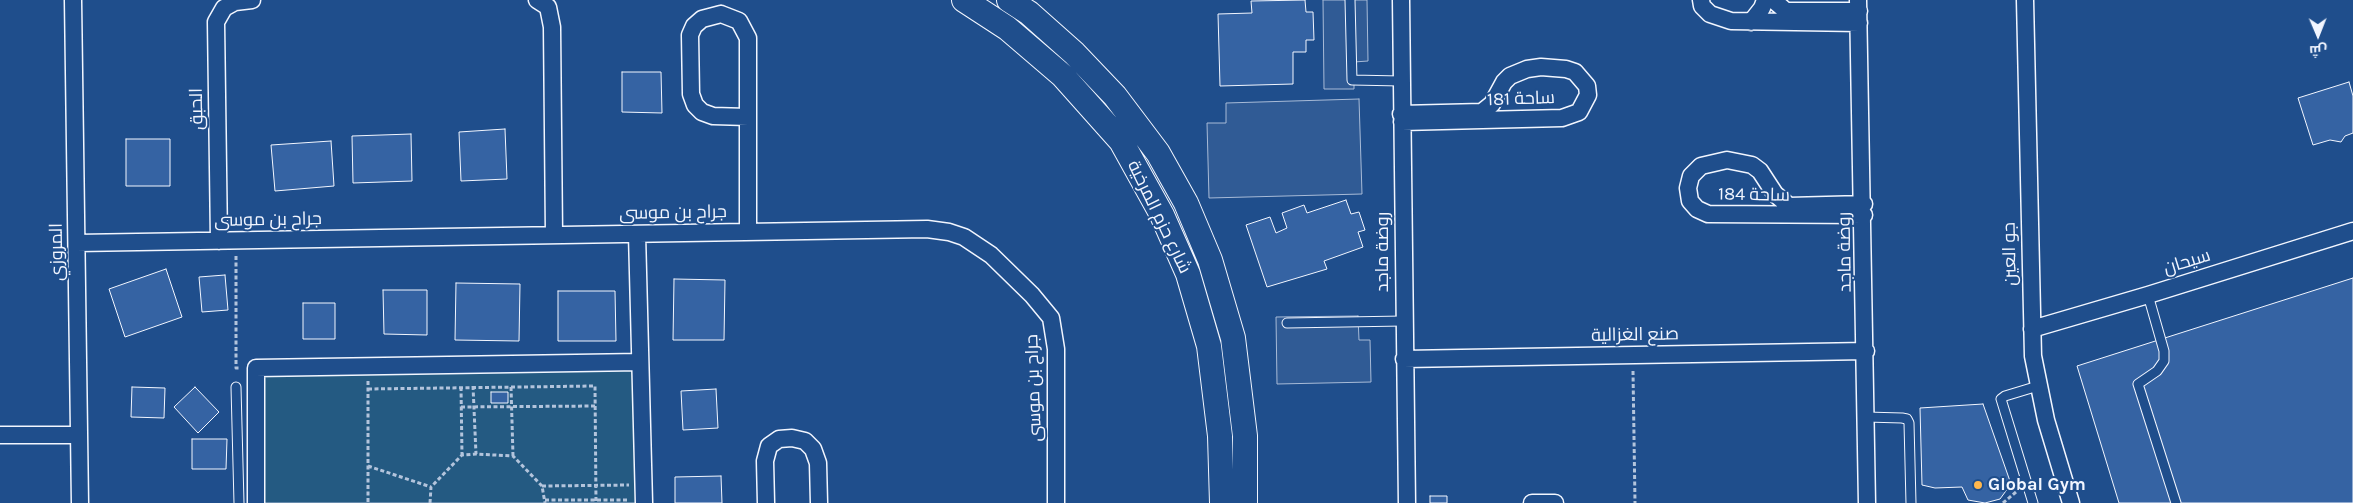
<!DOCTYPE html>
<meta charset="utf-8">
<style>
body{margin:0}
#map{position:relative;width:2353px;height:503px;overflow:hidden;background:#1f4e8c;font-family:Karla,Cairo,sans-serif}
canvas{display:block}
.north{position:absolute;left:2293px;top:10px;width:50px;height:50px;-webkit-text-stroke:4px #1f4e8c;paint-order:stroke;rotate:179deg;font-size:14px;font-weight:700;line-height:20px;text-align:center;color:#f2f6ff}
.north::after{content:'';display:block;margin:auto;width:18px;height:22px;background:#f2f6ff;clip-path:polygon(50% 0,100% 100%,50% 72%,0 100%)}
</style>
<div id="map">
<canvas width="2353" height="503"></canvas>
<div class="north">ش</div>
</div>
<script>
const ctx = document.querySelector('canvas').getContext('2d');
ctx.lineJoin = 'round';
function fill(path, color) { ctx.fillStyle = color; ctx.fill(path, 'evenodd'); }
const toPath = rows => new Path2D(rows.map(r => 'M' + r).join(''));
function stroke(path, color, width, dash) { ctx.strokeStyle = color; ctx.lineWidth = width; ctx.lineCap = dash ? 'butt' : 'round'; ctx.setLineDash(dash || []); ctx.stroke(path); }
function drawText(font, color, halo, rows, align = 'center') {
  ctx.font = font + ' Karla,Cairo,sans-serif'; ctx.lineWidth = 4; ctx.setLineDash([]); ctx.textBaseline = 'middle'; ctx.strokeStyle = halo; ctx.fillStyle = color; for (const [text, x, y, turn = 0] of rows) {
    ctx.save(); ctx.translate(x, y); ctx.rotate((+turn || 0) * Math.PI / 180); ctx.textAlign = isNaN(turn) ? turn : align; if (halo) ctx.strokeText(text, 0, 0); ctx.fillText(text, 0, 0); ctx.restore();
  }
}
const green = toPath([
 [633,367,636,503,263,503,262,372,633,367]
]);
fill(green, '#245a82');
stroke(green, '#a8bbd7', 1);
const parking = toPath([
 [1323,0,1367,0,1368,61,1354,62,1354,89,1324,89,1323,0],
 [1359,99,1362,194,1209,198,1207,123,1226,123,1226,103,1359,99],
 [1358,316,1359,340,1370,340,1371,382,1277,384,1276,317,1358,316]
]);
fill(parking, '#305b95');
stroke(parking, '#a8bbd7', 1);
const building = toPath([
 [1305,0,1306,12,1313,12,1314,40,1306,40,1306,52,1293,52,1293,84,1220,86,1218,14,1252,13,1251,1,1305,0],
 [622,72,661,72,662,113,622,112,622,72],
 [2349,82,2353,96,2353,133,2345,136,2341,142,2330,140,2313,145,2298,98,2349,82],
 [505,129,507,179,461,181,459,132,505,129],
 [411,134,412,181,353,183,352,136,411,134],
 [126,139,170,139,170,186,126,186,126,139],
 [331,141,334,186,275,191,271,145,331,141],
 [1346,200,1351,214,1359,212,1365,230,1358,232,1363,247,1324,261,1327,269,1267,287,1246,225,1270,217,1276,233,1287,228,1282,213,1304,205,1307,213,1346,200],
 [166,269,182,317,125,337,109,289,166,269],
 [225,275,228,310,202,312,199,277,225,275],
 [2353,278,2353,503,2119,503,2077,366,2353,278],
 [674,279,725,280,724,340,673,340,674,279],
 [456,283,520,284,519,341,455,340,456,283],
 [383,290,427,290,427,335,384,334,383,290],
 [558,291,615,291,616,341,558,341,558,291],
 [303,303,335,303,335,339,303,339,303,303],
 [132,387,165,388,164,418,131,417,132,387],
 [195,387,219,412,198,433,174,407,195,387],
 [716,389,718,428,683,430,681,391,716,389],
 [491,392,508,392,508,403,491,403,491,392],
 [1983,404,2011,484,2000,499,1985,503,1968,500,1962,487,1935,488,1922,485,1920,408,1983,404],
 [192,439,227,439,226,469,192,469,192,439],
 [721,476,722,503,675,503,675,477,721,476],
 [1430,496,1447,496,1447,503,1430,503,1430,496]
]);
fill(building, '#3563a3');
stroke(building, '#f2f6ff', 1);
const lane = toPath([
 [1350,0,1352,80,1401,81],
 [2148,295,2164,351,2164,361,2157,371,2138,384,2176,503],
 [1287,323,1403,321],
 [236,387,239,503],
 [1866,417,1902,418,1907,419,1909,423,1911,503],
 [2033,503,2001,399,2005,396,2038,386]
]);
const street = toPath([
 [73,0,80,503],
 [537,0,548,7,552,27,554,235],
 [1401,0,1407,503],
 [1701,0,1702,6,1710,14,1731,21,1859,23],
 [1773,0,1786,11,1859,11],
 [1858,0,1867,503],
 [2025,0,2033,356,2046,420,2071,503],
 [721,14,739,21,748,38,748,117,713,116,702,112,695,105,691,94,690,35,694,26,702,19,721,14],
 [1751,22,1762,8,1765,0],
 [1401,114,1482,112,1492,104,1504,82,1510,76,1527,69,1541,67,1566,69,1575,72,1587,86,1588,95,1579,112,1562,118,1402,122],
 [748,117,748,232],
 [1864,204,1789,206,1775,194,1760,171,1752,165,1727,160,1701,166,1691,176,1688,188,1690,201,1697,209,1708,214,1864,215],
 [637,234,644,503],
 [219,241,216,22,224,8,235,2,252,0],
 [77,243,927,229,949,232,964,237,991,255,1032,295,1051,318,1056,349,1056,503],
 [2032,329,2148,295,2353,231],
 [1404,359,1866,351],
 [0,435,78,435],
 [256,503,256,368,640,362],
 [766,503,765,461,769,446,779,439,792,438,805,441,813,449,818,463,819,503],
 [1532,503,1555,503]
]);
const secondary = toPath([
 [964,0,1007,28,1063,76,1121,141,1162,215,1188,274,1209,346,1220,436,1222,503],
 [1009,0,1029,13,1074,53,1115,96,1158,153,1186,203,1210,260,1233,338,1245,436,1245,503]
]);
stroke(lane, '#f2f6ff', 11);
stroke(street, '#f2f6ff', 19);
stroke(secondary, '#f2f6ff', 26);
stroke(toPath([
 [236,256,236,368,240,368],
 [1633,371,1635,503],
 [368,381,368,503],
 [473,386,476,454],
 [461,387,462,455],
 [511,387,513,456],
 [368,389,595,386,596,503],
 [461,407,595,406],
 [368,466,431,487],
 [542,486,629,485],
 [545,500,627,500],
 [430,503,431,487,462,455,476,454,513,456,542,486,545,503],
 [2003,503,2016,492]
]), '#b3c4dc', 3, [4, 2.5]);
stroke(lane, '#1f4e8c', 9);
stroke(street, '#1f4e8c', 16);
stroke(secondary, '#1f4e8c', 24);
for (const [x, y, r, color] of [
 [1978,485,5,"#ffb74d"]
]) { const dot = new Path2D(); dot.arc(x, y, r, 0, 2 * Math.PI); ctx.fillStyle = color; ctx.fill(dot); stroke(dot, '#1f4e8c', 2); }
drawText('18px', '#f2f6ff', '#1f4e8c', [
 ["ساحة 181",1521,99,-2],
 ["الحبق",197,109,-91],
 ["ساحة 184",1754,195,1],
 ["جراح بن موسى",673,213,-1],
 ["شارع حزم المرخية",1159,217,64],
 ["جراح بن موسى",268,220,-1],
 ["المروزي",57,252,-91],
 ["روضة ماجد",1383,252,-90],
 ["روضة ماجد",1845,252,-91],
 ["جو العين",2010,254,-91],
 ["سيحان",2187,262,-17],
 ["صنع الغزالية",1635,335,-1],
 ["جراح بن موسى",1034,388,-92]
]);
drawText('bold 18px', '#f2f6ff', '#1f4e8c', [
 ["Global Gym",1988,485]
], 'left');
</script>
